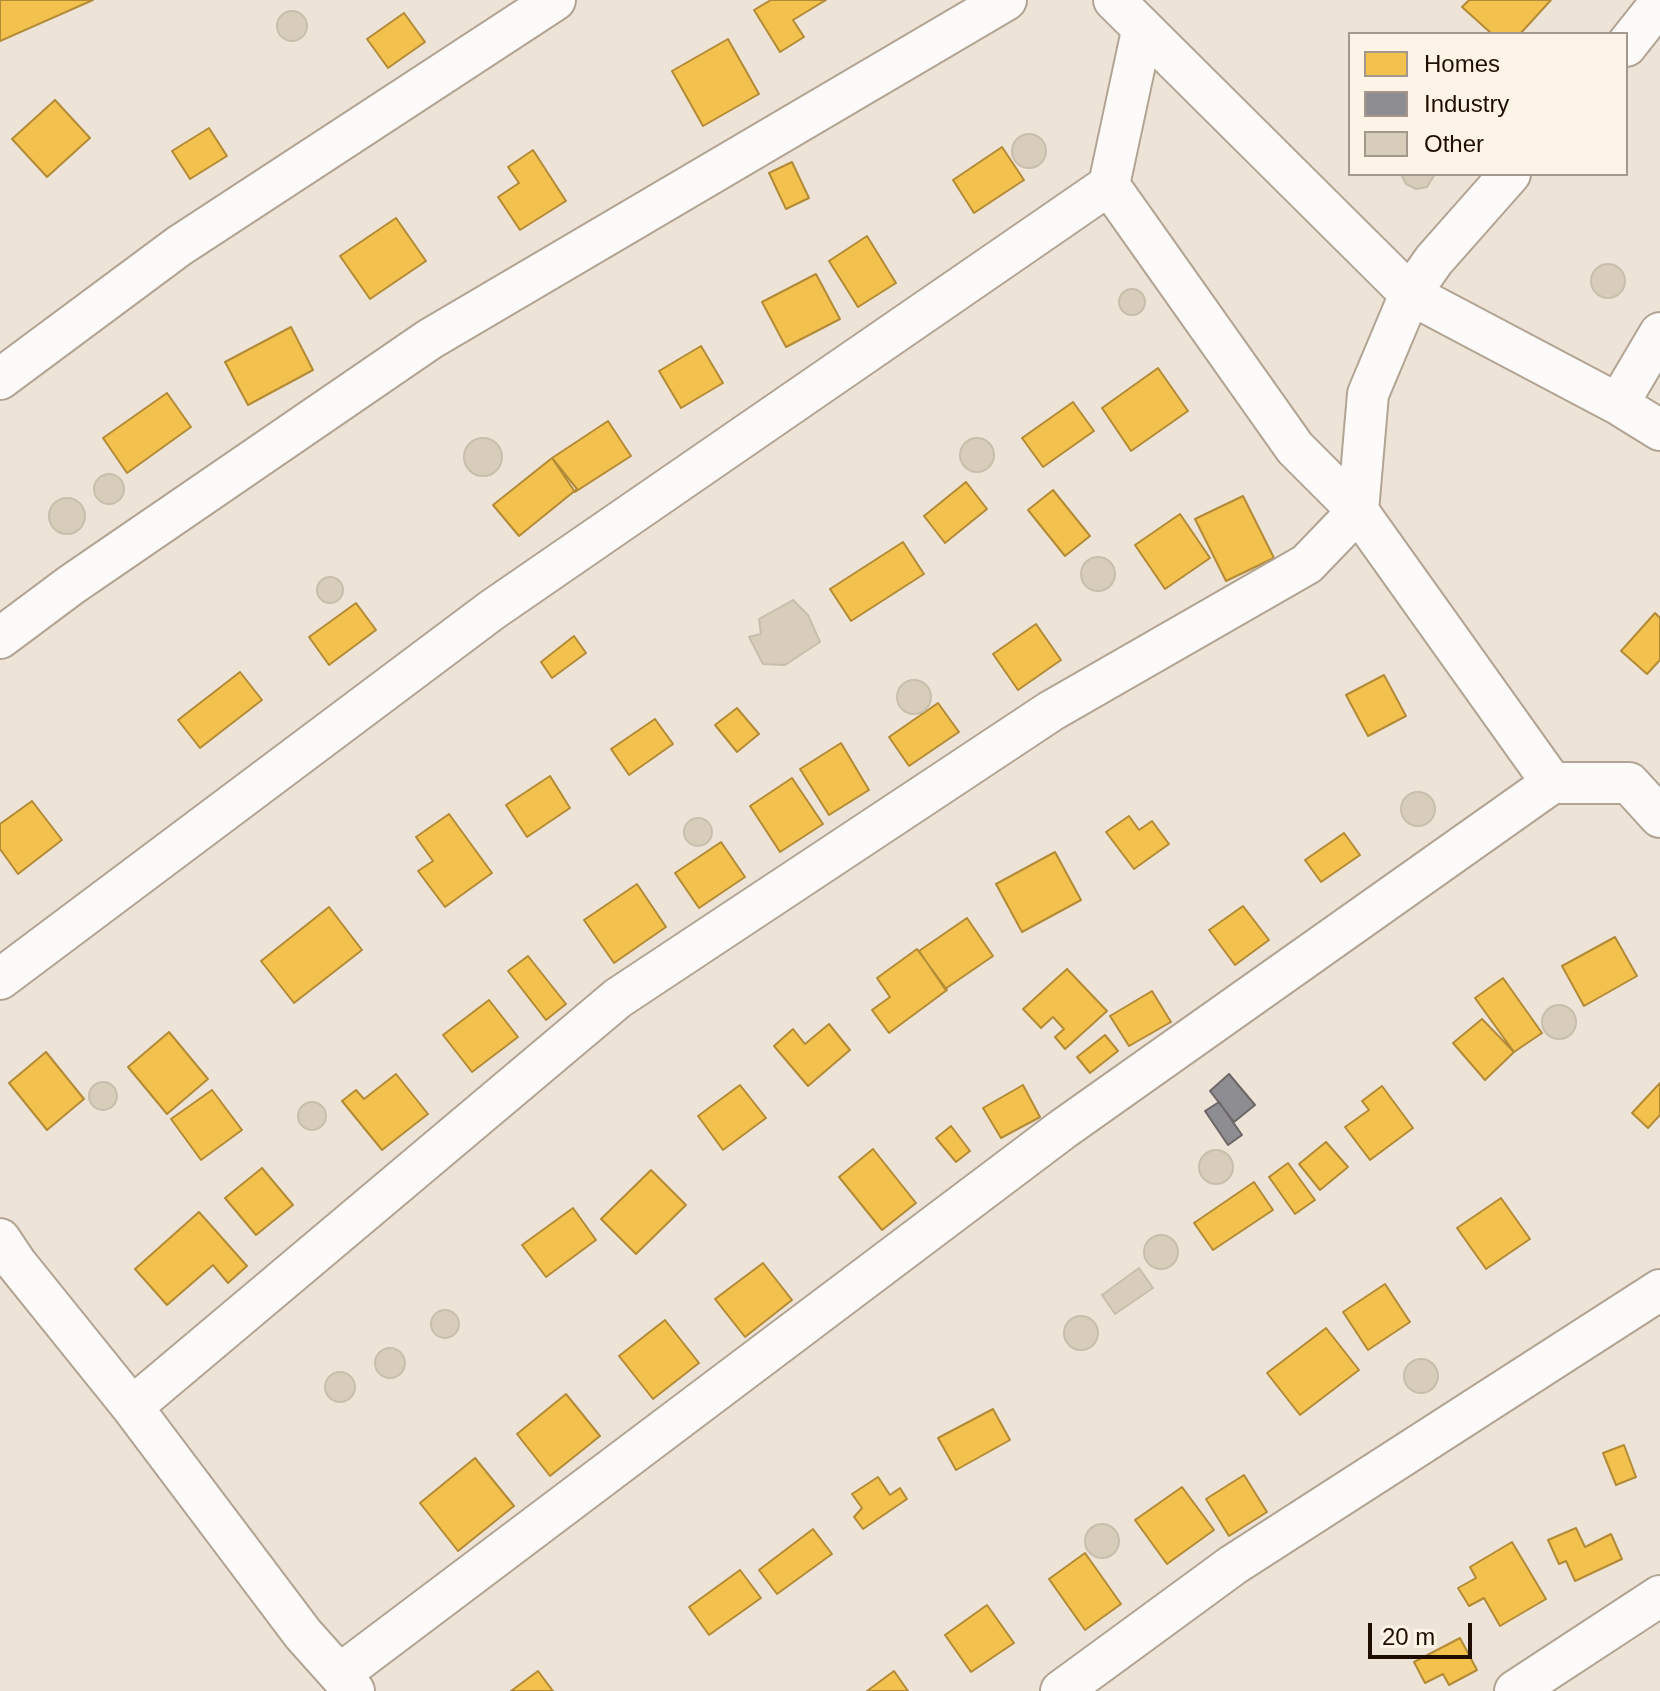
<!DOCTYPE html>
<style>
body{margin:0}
#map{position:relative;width:1660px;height:1691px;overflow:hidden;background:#eee3d7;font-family:Arial,sans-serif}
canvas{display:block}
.legend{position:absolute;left:1348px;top:32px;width:280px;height:144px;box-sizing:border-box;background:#fdf3e7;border:2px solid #a4978b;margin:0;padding:10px 14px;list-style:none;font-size:24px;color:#1f0e00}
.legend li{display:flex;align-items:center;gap:16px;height:40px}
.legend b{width:40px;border:2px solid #a4978b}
.scale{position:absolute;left:1368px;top:1623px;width:104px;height:36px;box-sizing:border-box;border:4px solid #1f0e00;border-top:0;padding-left:10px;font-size:24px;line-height:28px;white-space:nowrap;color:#1f0e00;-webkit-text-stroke:6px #fdf3e7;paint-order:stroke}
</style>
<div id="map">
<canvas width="1660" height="1691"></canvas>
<ul class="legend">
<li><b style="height:22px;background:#f2c14e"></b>Homes</li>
<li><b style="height:22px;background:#8d8d92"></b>Industry</li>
<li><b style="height:22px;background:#d7cdba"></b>Other</li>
</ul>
<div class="scale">20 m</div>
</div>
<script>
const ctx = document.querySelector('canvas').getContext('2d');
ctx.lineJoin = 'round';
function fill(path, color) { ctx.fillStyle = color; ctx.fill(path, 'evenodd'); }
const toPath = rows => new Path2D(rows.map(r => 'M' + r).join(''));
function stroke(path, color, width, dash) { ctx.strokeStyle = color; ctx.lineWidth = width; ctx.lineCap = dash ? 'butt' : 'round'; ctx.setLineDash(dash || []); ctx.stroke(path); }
const homes = toPath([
 [0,0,93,0,0,41,0,0],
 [771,0,826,0,793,20,804,37,780,52,754,10,771,0],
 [1469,0,1551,0,1520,34,1492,34,1462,7,1469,0],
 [404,13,425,42,388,68,367,39,404,13],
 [728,39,759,94,703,126,672,71,728,39],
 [55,100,90,138,47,177,12,139,55,100],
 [209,128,227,156,190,179,172,151,209,128],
 [1002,147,1024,180,974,213,953,180,1002,147],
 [533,150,566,201,520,230,498,197,519,183,508,167,533,150],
 [792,162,809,198,786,209,769,173,792,162],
 [396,218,426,261,370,299,340,256,396,218],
 [867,236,896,283,858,307,829,261,867,236],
 [816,274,840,319,786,347,762,302,816,274],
 [291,327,313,370,248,405,225,362,291,327],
 [701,346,723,383,681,408,659,371,701,346],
 [1158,368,1188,411,1131,451,1102,408,1158,368],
 [167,393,191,427,127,473,103,438,167,393],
 [1073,402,1094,431,1043,467,1022,438,1073,402],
 [608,421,631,456,575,492,552,458,608,421],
 [552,458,577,489,519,536,493,505,552,458],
 [966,482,987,509,945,543,924,516,966,482],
 [1053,490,1090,536,1065,556,1028,510,1053,490],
 [1243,496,1274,558,1226,581,1195,519,1243,496],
 [1180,514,1210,558,1165,589,1135,545,1180,514],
 [903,542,924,574,851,621,830,589,903,542],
 [356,603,376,630,329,665,309,637,356,603],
 [1655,613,1660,618,1660,660,1647,674,1621,651,1655,613],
 [1036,624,1061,660,1018,690,993,654,1036,624],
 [574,636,586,653,552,678,541,662,574,636],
 [240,672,262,700,200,748,178,720,240,672],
 [1384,675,1406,716,1368,736,1346,695,1384,675],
 [938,703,959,732,909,766,889,737,938,703],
 [737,708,759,734,737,752,715,725,737,708],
 [655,719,673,744,629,775,611,749,655,719],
 [841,743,869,790,829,815,800,769,841,743],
 [550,776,570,808,527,837,506,805,550,776],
 [792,778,823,824,780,852,750,806,792,778],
 [32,801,62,840,18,874,0,849,0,824,32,801],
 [449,814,492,873,445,907,418,871,433,861,416,837,449,814],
 [1129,816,1139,830,1152,821,1169,844,1134,869,1106,832,1129,816],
 [1344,833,1360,855,1321,882,1305,860,1344,833],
 [721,842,745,877,699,908,675,873,721,842],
 [1055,852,1081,900,1022,932,996,884,1055,852],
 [637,884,666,927,614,963,584,920,637,884],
 [1243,906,1269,940,1235,965,1209,930,1243,906],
 [329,907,362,950,294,1003,261,961,329,907],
 [967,918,993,956,945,989,919,951,967,918],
 [1615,937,1637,976,1584,1006,1562,966,1615,937],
 [917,949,947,990,889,1033,872,1010,890,997,877,978,917,949],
 [528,956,566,1004,546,1020,508,971,528,956],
 [1067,969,1107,1011,1065,1049,1055,1037,1064,1029,1053,1017,1041,1028,1023,1009,1067,969],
 [1503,978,1542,1033,1514,1052,1475,998,1503,978],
 [1152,991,1171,1022,1129,1046,1110,1016,1152,991],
 [489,1000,518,1037,472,1072,443,1035,489,1000],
 [1482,1019,1514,1052,1485,1080,1453,1043,1482,1019],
 [829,1024,850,1050,808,1086,774,1046,793,1029,805,1044,829,1024],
 [169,1032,208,1079,167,1114,128,1067,169,1032],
 [1105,1035,1118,1051,1090,1073,1077,1057,1105,1035],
 [46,1052,84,1099,47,1130,9,1083,46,1052],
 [396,1074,428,1114,382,1150,342,1101,356,1090,364,1099,396,1074],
 [1660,1083,1660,1115,1648,1128,1632,1113,1660,1083],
 [740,1085,766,1118,723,1150,698,1116,740,1085],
 [1023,1085,1040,1117,1001,1138,983,1108,1023,1085],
 [1382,1086,1413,1128,1370,1160,1345,1127,1369,1110,1362,1101,1382,1086],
 [212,1090,242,1130,201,1160,171,1119,212,1090],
 [951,1126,970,1151,956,1162,936,1138,951,1126],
 [1326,1142,1348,1167,1320,1190,1299,1164,1326,1142],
 [873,1149,916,1203,882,1230,839,1177,873,1149],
 [1288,1163,1315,1200,1295,1214,1269,1177,1288,1163],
 [262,1168,293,1205,256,1235,225,1198,262,1168],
 [651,1170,686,1205,636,1254,601,1219,651,1170],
 [1254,1182,1273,1210,1213,1250,1194,1223,1254,1182],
 [1501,1198,1530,1239,1486,1269,1457,1228,1501,1198],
 [573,1208,596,1240,546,1277,522,1245,573,1208],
 [199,1212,247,1266,228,1283,213,1265,167,1305,135,1269,199,1212],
 [763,1263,792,1300,745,1337,715,1299,763,1263],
 [1385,1284,1410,1322,1368,1350,1343,1312,1385,1284],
 [665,1320,699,1363,653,1399,619,1356,665,1320],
 [1326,1328,1359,1370,1300,1415,1267,1373,1326,1328],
 [566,1394,600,1436,550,1476,517,1434,566,1394],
 [993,1409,1010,1440,956,1470,938,1438,993,1409],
 [1624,1445,1636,1477,1616,1485,1603,1453,1624,1445],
 [475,1458,514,1506,458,1551,420,1503,475,1458],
 [1244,1475,1267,1512,1229,1536,1206,1499,1244,1475],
 [878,1477,890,1495,900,1488,907,1499,863,1529,854,1517,862,1508,852,1494,878,1477],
 [1182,1487,1214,1530,1167,1564,1135,1520,1182,1487],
 [1576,1528,1585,1547,1611,1534,1622,1559,1575,1581,1566,1561,1559,1564,1548,1540,1576,1528],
 [813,1529,832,1554,777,1594,759,1570,813,1529],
 [1512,1542,1546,1599,1500,1626,1484,1598,1469,1606,1458,1588,1476,1578,1470,1567,1512,1542],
 [1085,1553,1121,1604,1085,1630,1049,1579,1085,1553],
 [740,1570,761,1598,709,1635,689,1607,740,1570],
 [987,1605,1014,1643,971,1672,945,1635,987,1605],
 [1460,1638,1477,1670,1449,1685,1443,1674,1425,1683,1414,1662,1460,1638],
 [538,1671,553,1691,511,1691,538,1671],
 [894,1671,908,1691,867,1691,894,1671]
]);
fill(homes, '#f2c14e');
stroke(homes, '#b38b37', 2);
const industry = toPath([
 [1229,1074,1255,1105,1234,1122,1210,1091,1229,1074],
 [1219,1102,1242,1135,1228,1145,1205,1111,1219,1102]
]);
fill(industry, '#8d8d92');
stroke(industry, '#6c6766', 2);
const building = toPath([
 '277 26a15 15 0 1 1 30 0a15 15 0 1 1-30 0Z',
 '1012 151a17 17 0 1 1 34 0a17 17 0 1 1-34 0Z',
 [1401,174,1435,174,1427,187,1416,189,1406,184,1401,174],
 '1591 281a17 17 0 1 1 34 0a17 17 0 1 1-34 0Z',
 '1119 302a13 13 0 1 1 26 0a13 13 0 1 1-26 0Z',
 '960 455a17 17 0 1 1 34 0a17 17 0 1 1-34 0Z',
 '464 457a19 19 0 1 1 38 0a19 19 0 1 1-38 0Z',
 '94 489a15 15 0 1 1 30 0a15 15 0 1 1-30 0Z',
 '49 516a18 18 0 1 1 36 0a18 18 0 1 1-36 0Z',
 '1081 574a17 17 0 1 1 34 0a17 17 0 1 1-34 0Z',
 '317 590a13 13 0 1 1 26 0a13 13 0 1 1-26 0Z',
 [793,600,808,615,820,642,785,665,763,664,749,637,761,634,759,619,793,600],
 '897 697a17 17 0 1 1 34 0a17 17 0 1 1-34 0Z',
 '1401 809a17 17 0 1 1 34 0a17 17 0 1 1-34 0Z',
 '684 832a14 14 0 1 1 28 0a14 14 0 1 1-28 0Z',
 '1542 1022a17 17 0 1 1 34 0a17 17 0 1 1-34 0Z',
 '89 1096a14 14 0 1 1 28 0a14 14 0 1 1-28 0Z',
 '298 1116a14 14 0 1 1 28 0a14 14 0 1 1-28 0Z',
 '1199 1167a17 17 0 1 1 34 0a17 17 0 1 1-34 0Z',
 '1144 1252a17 17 0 1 1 34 0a17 17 0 1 1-34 0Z',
 [1139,1268,1153,1288,1115,1314,1102,1295,1139,1268],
 '431 1324a14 14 0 1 1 28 0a14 14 0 1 1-28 0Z',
 '1064 1333a17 17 0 1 1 34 0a17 17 0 1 1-34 0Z',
 '375 1363a15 15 0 1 1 30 0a15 15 0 1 1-30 0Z',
 '1404 1376a17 17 0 1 1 34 0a17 17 0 1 1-34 0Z',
 '325 1387a15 15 0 1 1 30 0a15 15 0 1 1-30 0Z',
 '1085 1541a17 17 0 1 1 34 0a17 17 0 1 1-34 0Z'
]);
fill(building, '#d7cdba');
stroke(building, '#c8beac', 2);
const street = toPath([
 [1114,0,1410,294,1618,404,1660,430],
 [1626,46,1660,3],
 [1109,185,1295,448,1358,511,1552,783,1629,783,1660,817],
 [0,379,179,246,555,0],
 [1618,404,1660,333],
 [0,638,71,585,430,339,1006,0],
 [0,979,492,610,1109,185,1142,31],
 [0,1239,16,1263,132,1407,303,1634,354,1691],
 [132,1407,618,998,1051,711,1307,564,1358,511,1368,394,1410,294,1434,260,1510,174],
 [340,1674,1063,1129,1552,783],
 [1061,1691,1233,1565,1660,1290],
 [1515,1691,1660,1596]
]);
stroke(street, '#b2a493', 44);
stroke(street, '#fcfbf9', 40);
</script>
